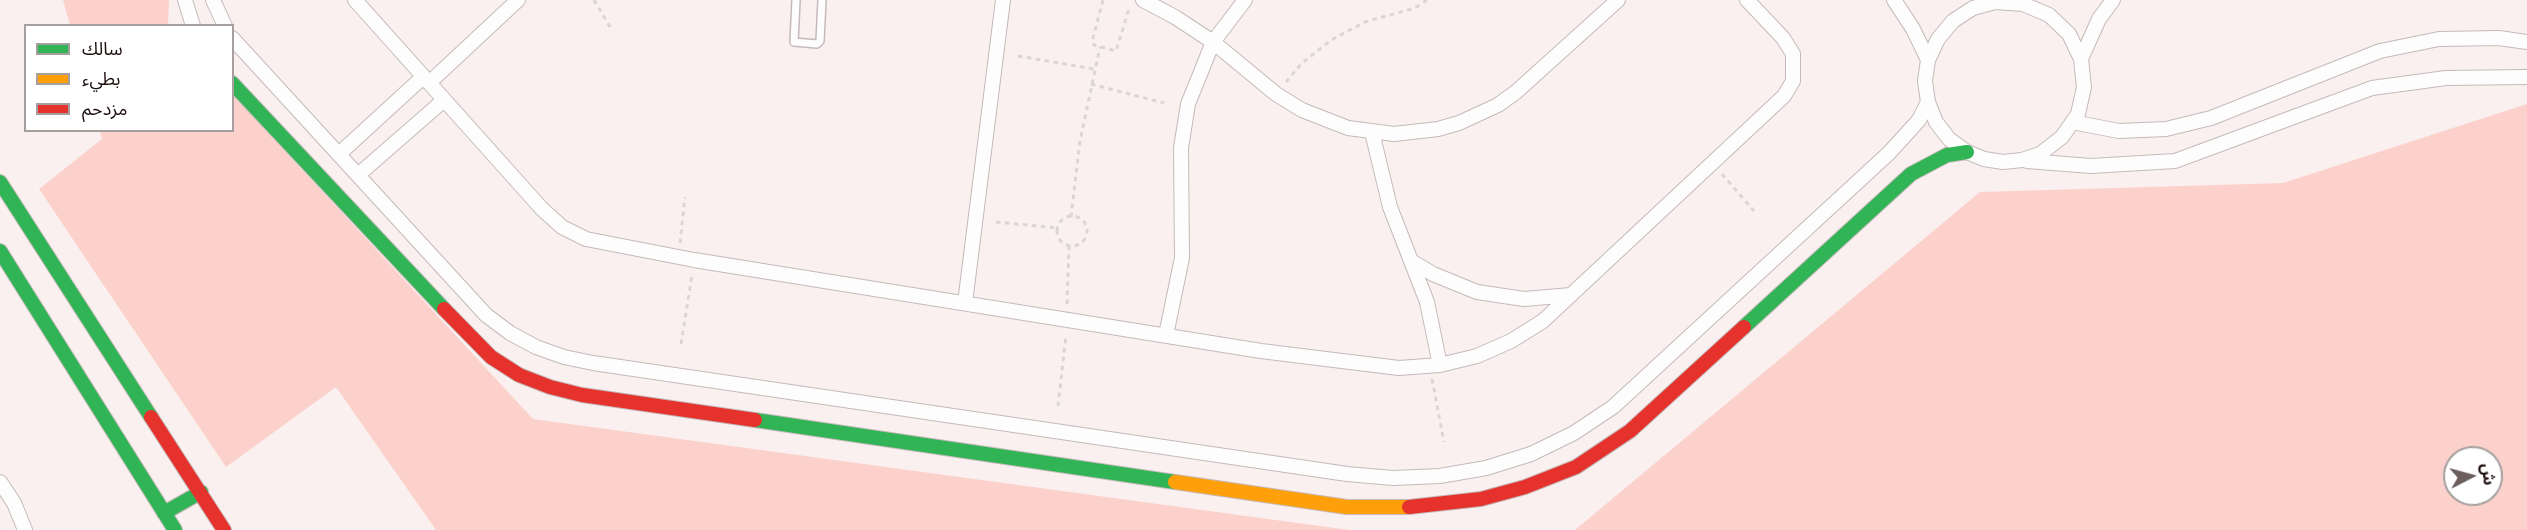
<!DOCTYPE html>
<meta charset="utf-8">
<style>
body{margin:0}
#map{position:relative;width:2527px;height:530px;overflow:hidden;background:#faf0ef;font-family:Manrope,"Noto Sans Arabic",sans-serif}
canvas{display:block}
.legend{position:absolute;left:24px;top:24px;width:210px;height:108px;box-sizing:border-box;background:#fff;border:2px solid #a59f9f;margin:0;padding:8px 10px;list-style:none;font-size:18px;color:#1e100f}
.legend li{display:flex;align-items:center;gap:12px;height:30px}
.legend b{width:30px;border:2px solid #a59f9f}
.north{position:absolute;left:2443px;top:446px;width:60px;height:60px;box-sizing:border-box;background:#fff;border:2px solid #a59f9f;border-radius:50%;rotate:84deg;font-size:16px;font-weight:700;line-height:24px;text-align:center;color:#1e100f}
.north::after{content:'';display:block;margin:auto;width:21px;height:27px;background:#6b5e5d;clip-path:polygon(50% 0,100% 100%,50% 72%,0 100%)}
</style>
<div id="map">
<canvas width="2527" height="530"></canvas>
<ul class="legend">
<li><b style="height:8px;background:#30b455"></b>سالك</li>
<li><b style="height:8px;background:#ff9f0a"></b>بطيء</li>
<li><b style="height:8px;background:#e5322d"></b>مزدحم</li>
</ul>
<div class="north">ش</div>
</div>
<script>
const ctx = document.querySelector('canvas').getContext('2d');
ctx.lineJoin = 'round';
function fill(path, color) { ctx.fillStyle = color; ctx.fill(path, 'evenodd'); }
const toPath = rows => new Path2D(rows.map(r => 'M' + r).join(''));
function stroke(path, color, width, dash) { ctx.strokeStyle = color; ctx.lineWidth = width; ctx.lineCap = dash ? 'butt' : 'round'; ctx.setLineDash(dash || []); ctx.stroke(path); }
fill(toPath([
 [63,0,169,0,168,25,70,25],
 [233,95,533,419,1349,530,436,530,336,387,226,467,39,189,102,139,100,131,232,130],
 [2527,104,2527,530,1575,530,1980,192,2283,183],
 [2455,458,2491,458,2491,494,2455,494]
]), '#fcd1cc');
const lane = toPath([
 [796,0,794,42,817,44,820,41,822,0]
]);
const street = toPath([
 [185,0,193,26],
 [213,0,225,26],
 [355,0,542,209,562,227,586,239,694,260,1261,351,1399,368,1440,365,1477,356,1511,341,1543,321,1784,96,1793,81,1793,54,1783,38,1747,0],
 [1143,0,1175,17,1213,42,1276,94,1302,110,1348,128,1394,134,1438,129,1459,123,1498,105,1516,92,1618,0],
 [1894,0,1913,29,1928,60],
 [232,38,486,315,510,333,536,347,564,357,593,363,1347,474,1393,478,1440,476,1486,468,1531,454,1574,433,1613,407,1889,153,1919,120,1928,102],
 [2081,59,2069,34,2049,15,2023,4,1995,2,1973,8,1953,21,1938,39,1928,60,1925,81,1928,102,1936,122,1949,139,1967,152,1984,159,2003,162,2022,160,2040,154,2062,137,2078,114,2084,87,2081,59,2099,19,2113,0],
 [429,83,518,0],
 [2072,122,2119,131,2166,129,2211,118,2380,51,2439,39,2499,38,2527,42],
 [1372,132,1390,207,1427,302,1440,365],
 [339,154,423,77],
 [2027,161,2091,166,2175,161,2372,88,2446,78,2527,77],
 [358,175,444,100],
 [1413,262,1433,274,1477,292,1524,299,1571,295],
 [965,303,1003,0],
 [1166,335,1182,258,1181,148,1188,104,1213,42,1245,0],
 [0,482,14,503,25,530]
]);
const fast = toPath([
 [232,83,444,309],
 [0,182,151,417],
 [0,251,175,530],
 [1744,327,1911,174,1947,155,1967,152],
 [755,420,1175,482],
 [164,513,201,492]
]);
const slow = toPath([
 [1175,482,1347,507,1409,507]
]);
const jam = toPath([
 [444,309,491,357,519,375,550,387,582,395,755,420],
 [151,417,224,530],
 [1409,507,1481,499,1525,487,1576,467,1630,431,1744,327]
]);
stroke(lane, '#c5bab9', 10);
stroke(street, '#c5bab9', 16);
stroke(fast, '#c5bab9', 16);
stroke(slow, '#c5bab9', 16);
stroke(jam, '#c5bab9', 16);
stroke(toPath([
 [594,0,612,30],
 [1103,0,1092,42,1094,45,1116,51,1130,6],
 [1018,56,1094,69],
 [1286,82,1301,64,1331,40,1365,22,1415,8,1427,0],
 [1091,84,1164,103],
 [1722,174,1754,211],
 '1057 231a15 15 0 1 1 30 0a15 15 0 1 1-30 0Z',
 [1071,217,1080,141,1100,47],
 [996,222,1058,228],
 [680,243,685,197],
 [1067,304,1069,246],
 [681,344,692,275],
 [1432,379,1444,442],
 [1058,406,1066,335]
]), '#dad6d6', 3, [4.5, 4.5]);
stroke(lane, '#fefdfd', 7);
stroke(street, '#fefdfd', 14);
stroke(fast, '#30b455', 14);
stroke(slow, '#ff9f0a', 14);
stroke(jam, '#e5322d', 14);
</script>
